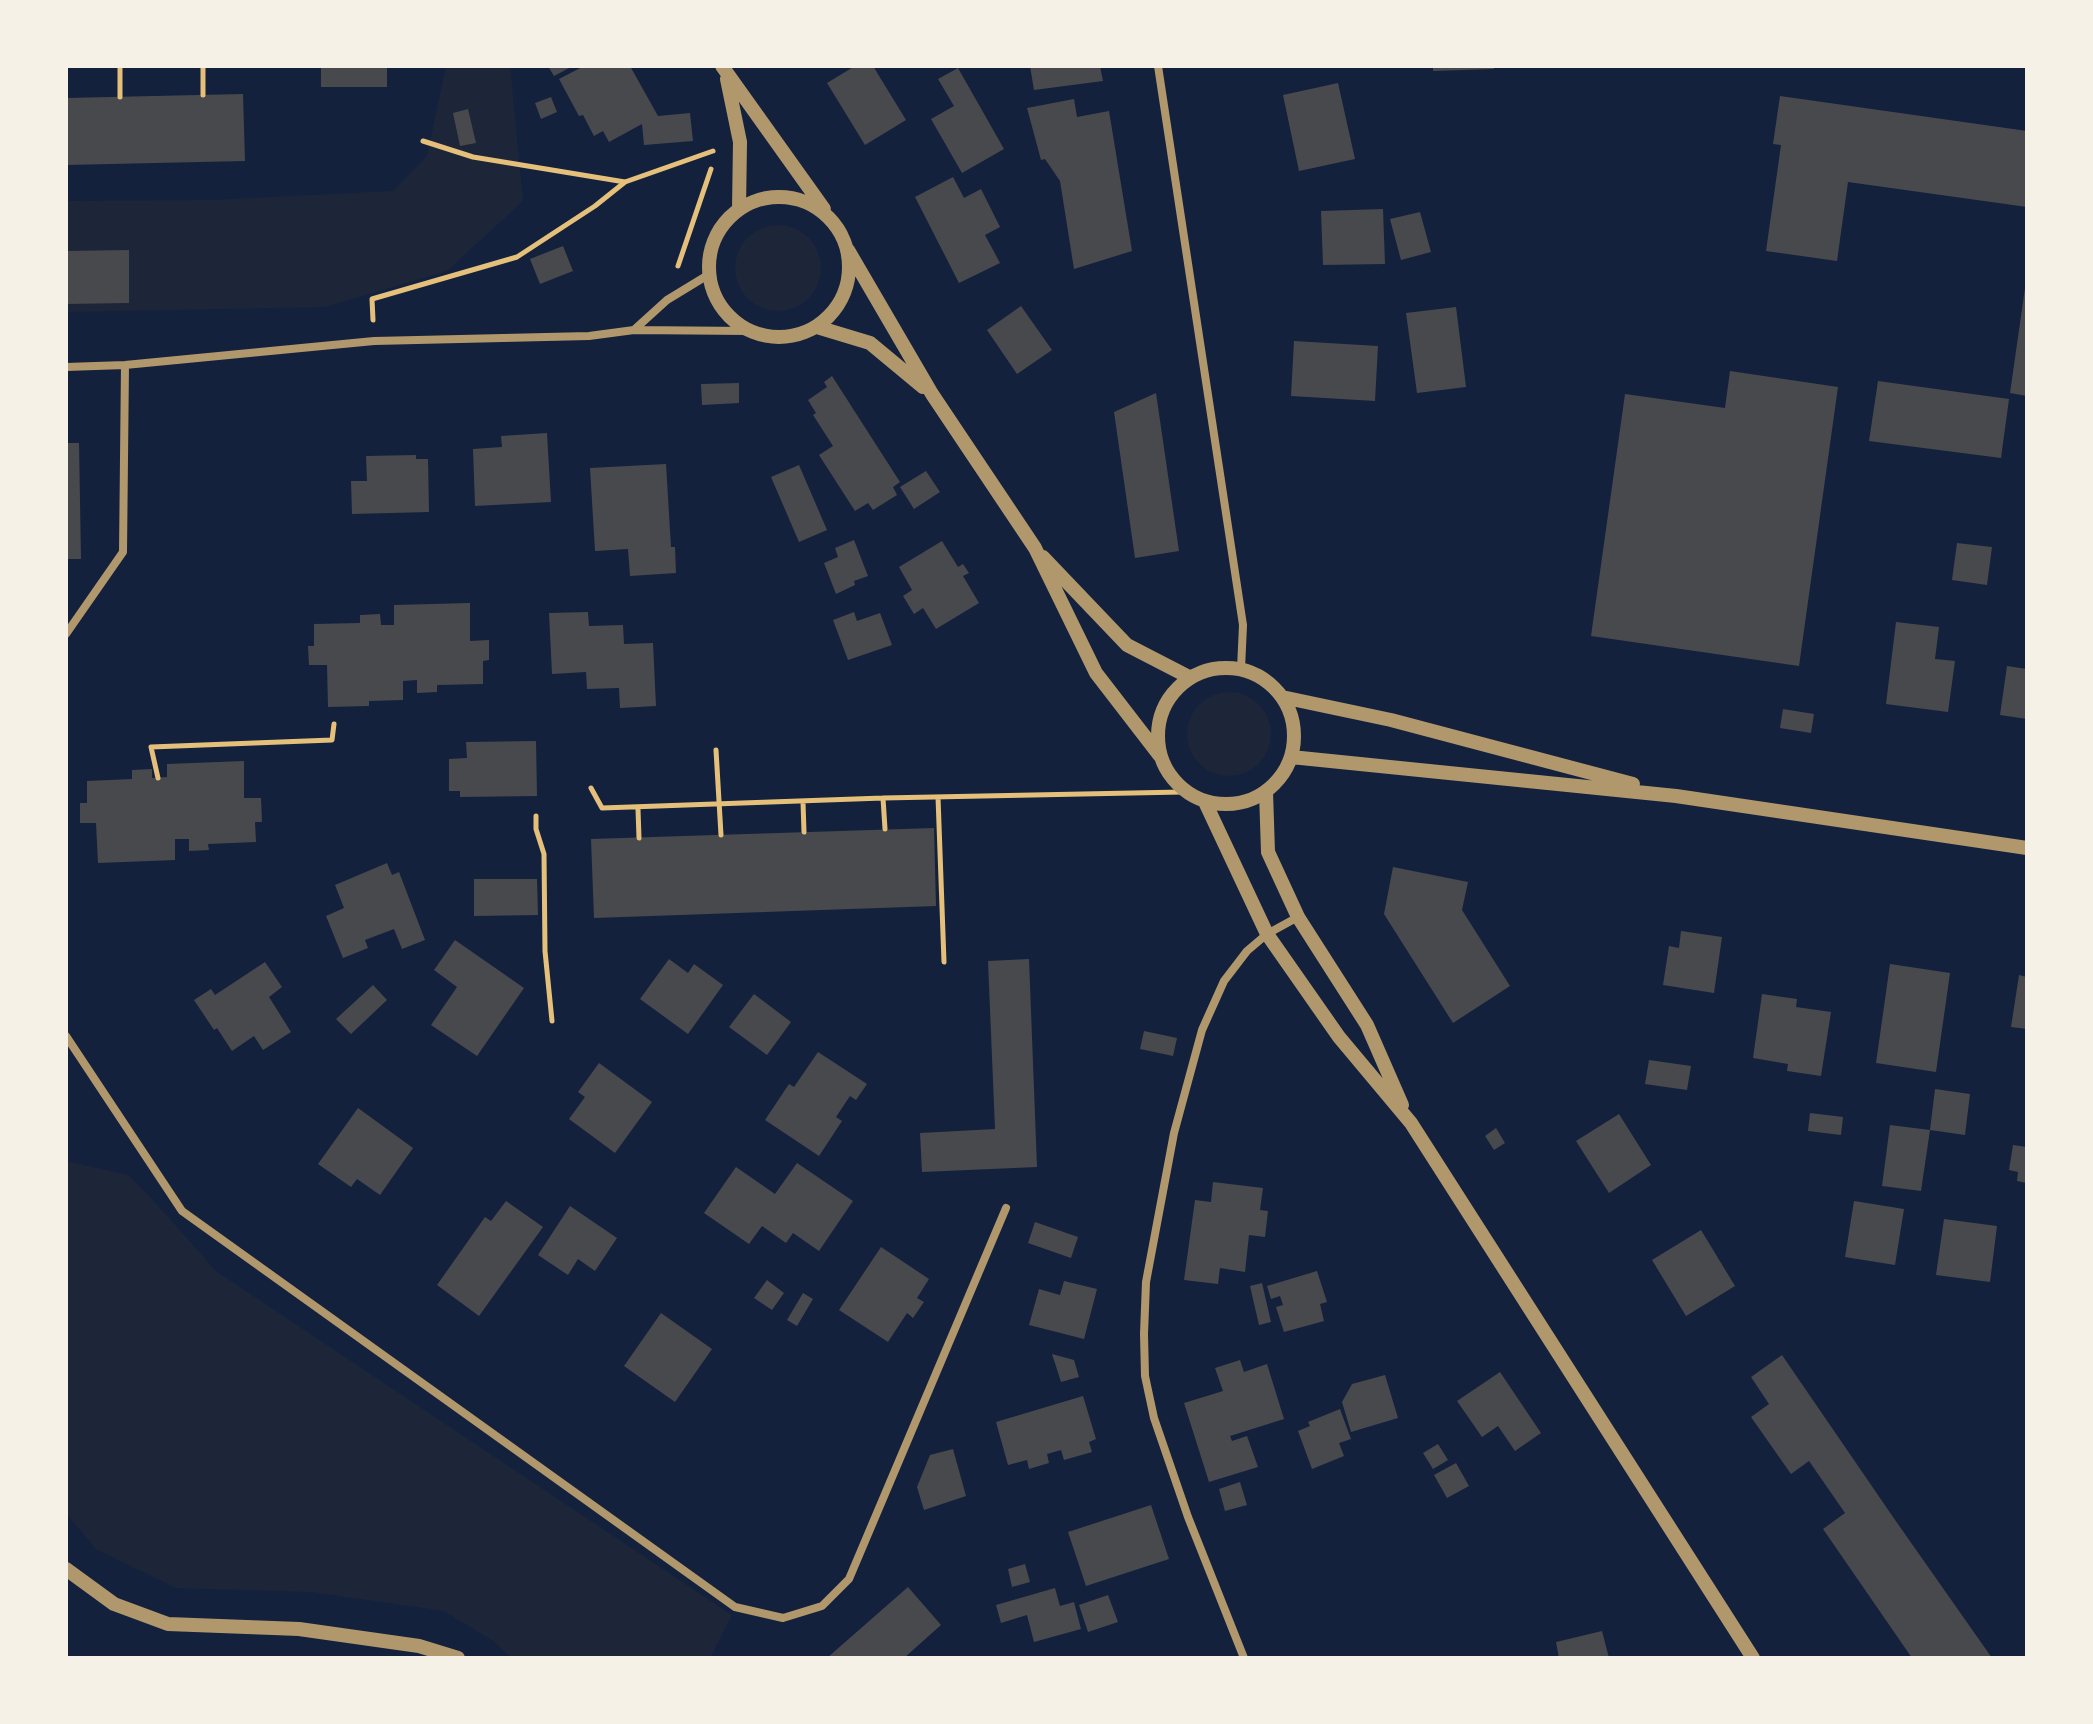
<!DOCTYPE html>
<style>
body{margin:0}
#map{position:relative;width:2093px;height:1724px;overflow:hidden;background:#14213d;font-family:"Libre Baskerville",serif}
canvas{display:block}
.frame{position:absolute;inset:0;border:68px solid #f6f1e7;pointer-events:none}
</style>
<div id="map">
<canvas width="2093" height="1724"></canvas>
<div class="frame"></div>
</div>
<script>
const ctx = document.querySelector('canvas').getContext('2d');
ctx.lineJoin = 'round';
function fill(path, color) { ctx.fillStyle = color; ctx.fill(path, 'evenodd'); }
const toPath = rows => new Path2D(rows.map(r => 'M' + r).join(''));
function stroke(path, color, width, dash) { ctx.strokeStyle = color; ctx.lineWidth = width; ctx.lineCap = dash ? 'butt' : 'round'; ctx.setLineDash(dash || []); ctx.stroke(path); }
fill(toPath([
 [446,66,510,66,523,201,447,271,325,307,66,312,66,201,213,200,393,191,427,156],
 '735 268a43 43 0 1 1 86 0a43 43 0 1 1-86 0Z',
 '1187 734a42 42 0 1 1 84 0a42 42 0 1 1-84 0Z',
 [66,1161,128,1175,153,1200,216,1271,732,1615,710,1658,511,1658,493,1641,444,1611,311,1592,176,1588,96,1549,66,1513]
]), '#1d2539');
fill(toPath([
 [321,66,387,66,387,87,321,87],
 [548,66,573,66,554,76],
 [584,66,630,66,658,116,690,113,693,141,644,145,642,124,609,142,603,131,594,136,583,115,579,116,559,79],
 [855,66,873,66,906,120,865,145,827,83],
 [1030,66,1100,66,1103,81,1034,90],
 [1433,66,1494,66,1494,69,1433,71],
 [958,68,1004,149,962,173,931,119,954,106,938,79],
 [1338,83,1355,159,1299,171,1283,95],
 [243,94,245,161,66,165,66,98],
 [1780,96,2027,131,2027,207,1848,182,1837,261,1766,251,1781,145,1773,144],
 [551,97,557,112,541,119,535,103],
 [1074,99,1077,117,1109,111,1132,251,1074,269,1060,181,1045,159,1041,160,1027,108],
 [468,109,476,143,460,146,453,113],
 [953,177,964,198,981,189,1000,227,985,235,1000,263,959,283,915,197],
 [1383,209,1385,264,1323,265,1321,211],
 [1420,212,1431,252,1401,260,1390,219],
 [563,246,573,271,540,284,530,259],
 [129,250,129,303,66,304,66,251],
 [2025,288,2027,288,2027,396,2010,393],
 [1021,306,1052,350,1017,374,987,330],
 [1456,307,1466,387,1417,393,1406,313],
 [1294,341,1378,346,1375,401,1291,396],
 [1730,371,1838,387,1799,666,1591,636,1625,394,1725,408],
 [832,376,900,482,893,487,897,495,873,510,868,503,855,511,819,455,833,446,813,415,816,413,808,400,827,387,824,382],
 [1878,381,2009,399,2001,458,1869,441],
 [739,383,739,403,702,405,701,384],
 [1156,393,1179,551,1135,558,1114,412],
 [547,433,551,502,475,506,473,449,502,447,501,436],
 [66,443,79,443,81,559,66,559],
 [416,455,416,459,428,459,429,512,352,514,351,481,367,481,366,456],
 [666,464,671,547,675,547,676,573,630,576,628,549,595,551,590,468],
 [799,465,827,530,799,542,771,477],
 [926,471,940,492,914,509,900,487],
 [854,540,868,576,854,581,855,585,836,594,824,563,838,557,835,548],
 [942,541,958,567,963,564,969,573,963,576,979,603,936,629,923,608,914,614,903,596,912,590,899,567],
 [1957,543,1992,547,1987,585,1952,580],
 [470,603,470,641,489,640,489,660,483,661,483,684,437,685,437,692,417,693,417,680,403,681,403,700,369,701,369,706,328,707,327,665,309,665,308,646,314,646,314,624,360,623,360,615,380,614,381,625,394,625,394,605],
 [588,612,589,626,623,625,624,644,653,643,656,706,620,708,619,688,587,689,586,672,552,674,549,613],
 [854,612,857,621,880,613,892,645,848,660,833,620],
 [1896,622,1939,627,1935,659,1955,661,1948,712,1886,704],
 [2007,666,2027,669,2027,719,2000,715],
 [1783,709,1814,714,1811,733,1780,728],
 [536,741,537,796,460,797,460,791,449,791,449,759,467,758,466,742],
 [244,761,244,798,261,798,262,822,255,822,256,842,208,844,209,850,189,851,189,839,175,839,175,860,98,863,96,823,80,823,80,803,87,803,87,781,132,779,132,770,152,769,152,778,167,777,167,764],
 [934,828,936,906,594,918,591,839],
 [387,863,392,875,399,872,425,940,402,949,394,929,365,940,368,948,343,958,326,916,344,908,335,885],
 [1393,867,1468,882,1462,910,1510,986,1453,1023,1384,914],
 [474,879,537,879,538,915,474,916],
 [1681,931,1722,937,1714,993,1663,985,1669,946,1679,948],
 [455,940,524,988,477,1056,431,1025,457,987,434,970],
 [669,959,688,973,694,964,723,985,688,1034,640,999],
 [1029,959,1037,1167,922,1172,920,1133,995,1129,988,961],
 [265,962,282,987,269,997,291,1032,263,1050,254,1036,232,1051,217,1028,214,1030,194,1000,211,989,215,995],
 [1890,964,1950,973,1936,1072,1876,1063],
 [2019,975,2027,977,2027,1029,2011,1027],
 [373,985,387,1000,351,1034,336,1019],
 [754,994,791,1022,767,1055,729,1027],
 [1762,994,1797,999,1796,1007,1831,1012,1821,1076,1787,1071,1788,1064,1753,1058],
 [1144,1031,1177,1038,1173,1056,1140,1049],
 [818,1052,867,1084,856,1100,850,1096,836,1117,842,1121,819,1156,765,1120,789,1084,794,1087],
 [1649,1060,1691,1066,1687,1090,1645,1084],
 [599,1063,652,1102,615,1153,569,1119,585,1097,578,1092],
 [1935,1089,1970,1094,1965,1135,1930,1130],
 [358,1108,413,1148,380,1195,357,1179,351,1187,318,1164],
 [1810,1113,1843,1117,1841,1135,1808,1131],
 [1619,1114,1651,1165,1609,1193,1576,1141],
 [1890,1125,1930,1130,1921,1191,1882,1186],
 [1496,1128,1505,1143,1494,1150,1485,1136],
 [2013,1145,2027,1147,2027,1183,2017,1181,2018,1172,2009,1170],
 [797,1163,853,1201,819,1251,793,1233,786,1243,762,1226,749,1244,704,1213,736,1167,775,1194],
 [1213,1182,1263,1188,1260,1210,1268,1211,1265,1237,1249,1235,1245,1272,1220,1268,1218,1284,1184,1280,1195,1200,1211,1202],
 [506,1201,543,1227,479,1316,437,1285,485,1217,491,1221],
 [1854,1201,1904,1209,1895,1265,1845,1257],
 [570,1206,617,1238,595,1271,578,1259,568,1275,538,1255],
 [1944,1219,1997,1226,1990,1282,1936,1275],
 [1035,1222,1078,1237,1071,1258,1028,1243],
 [1701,1230,1735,1286,1686,1316,1652,1260],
 [881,1247,929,1279,917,1298,924,1302,913,1318,907,1313,888,1342,839,1310],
 [1317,1271,1327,1302,1320,1304,1324,1321,1284,1332,1276,1307,1283,1305,1280,1296,1271,1299,1267,1286],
 [767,1280,784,1293,772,1310,754,1298],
 [1064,1281,1097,1289,1084,1339,1029,1325,1039,1289,1060,1295],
 [1262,1283,1271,1322,1259,1325,1250,1286],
 [803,1293,813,1299,797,1326,787,1320],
 [661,1313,712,1349,675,1402,624,1366],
 [1052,1354,1074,1360,1079,1377,1061,1382],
 [1782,1355,1893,1517,1992,1658,1912,1658,1823,1529,1845,1513,1809,1461,1791,1474,1751,1417,1769,1404,1751,1377],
 [1240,1360,1244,1372,1267,1364,1284,1419,1230,1436,1232,1441,1247,1436,1258,1467,1209,1482,1184,1403,1223,1391,1215,1368],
 [1500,1372,1541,1433,1515,1451,1498,1426,1482,1437,1457,1401],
 [1385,1375,1398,1418,1351,1432,1342,1402,1352,1384],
 [1083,1396,1096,1439,1089,1442,1092,1452,1064,1460,1061,1450,1047,1454,1049,1463,1029,1469,1027,1460,1008,1465,996,1422],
 [1340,1409,1351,1439,1339,1443,1344,1456,1312,1469,1298,1431,1310,1426,1308,1422],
 [1438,1444,1448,1460,1433,1469,1423,1453],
 [953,1449,966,1496,924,1510,917,1487,930,1455],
 [1456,1463,1469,1486,1447,1498,1434,1475],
 [1240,1482,1247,1505,1225,1511,1219,1489],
 [1151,1505,1169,1559,1086,1586,1068,1532],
 [1025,1564,1030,1582,1012,1587,1008,1569],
 [908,1587,941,1625,904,1658,827,1658],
 [1055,1588,1060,1606,1074,1602,1081,1629,1034,1642,1027,1615,1001,1623,996,1605],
 [1108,1595,1118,1622,1088,1632,1079,1605],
 [1602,1631,1609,1658,1559,1658,1556,1642]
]), '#48494c');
stroke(toPath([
 [120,66,120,97],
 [203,66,203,95],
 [423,141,473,157,625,182,713,151],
 [678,266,711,169],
 [373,320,372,299,517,257,595,206,625,182],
 [716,750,721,835],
 [158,778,151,747,332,740,334,724],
 [591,788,602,808,883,798,1182,792],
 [938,797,944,962],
 [883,798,885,829],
 [803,802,804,832],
 [638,809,639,838],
 [536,816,536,829,544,854,545,951,552,1021]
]), '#e5c07b', 5);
stroke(toPath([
 [1158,66,1243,625,1241,669],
 [635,329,667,300,708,275],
 [66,367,125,365,374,341,589,336,634,330,748,331],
 [66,634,123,552,125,365],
 [66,1036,182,1211,735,1607,783,1618,822,1606,849,1579,1006,1208],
 [1244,1658,1188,1517,1154,1418,1145,1376,1144,1334,1146,1282,1174,1133,1202,1030,1224,981,1247,951,1267,934,1298,917]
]), '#b1986c', 8);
stroke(toPath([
 [722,66,824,209],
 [727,79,740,142,739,209],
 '709 267a70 70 0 1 1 140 0a70 70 0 1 1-140 0Z',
 [848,250,932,394,1035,548,1096,673,1160,756],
 [817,327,870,343,923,387],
 [1043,557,1127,645,1189,677],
 '1158 736a68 68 0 1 1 136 0a68 68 0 1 1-136 0Z',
 [1282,697,1391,720,1633,784],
 [1291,757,1676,796,2027,848],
 [1266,792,1268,852,1298,917,1367,1025,1402,1105],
 [1205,802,1267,934,1339,1037,1411,1123,1753,1658],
 [66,1569,114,1604,168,1624,299,1629,419,1646,458,1658]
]), '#b1986c', 14);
</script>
